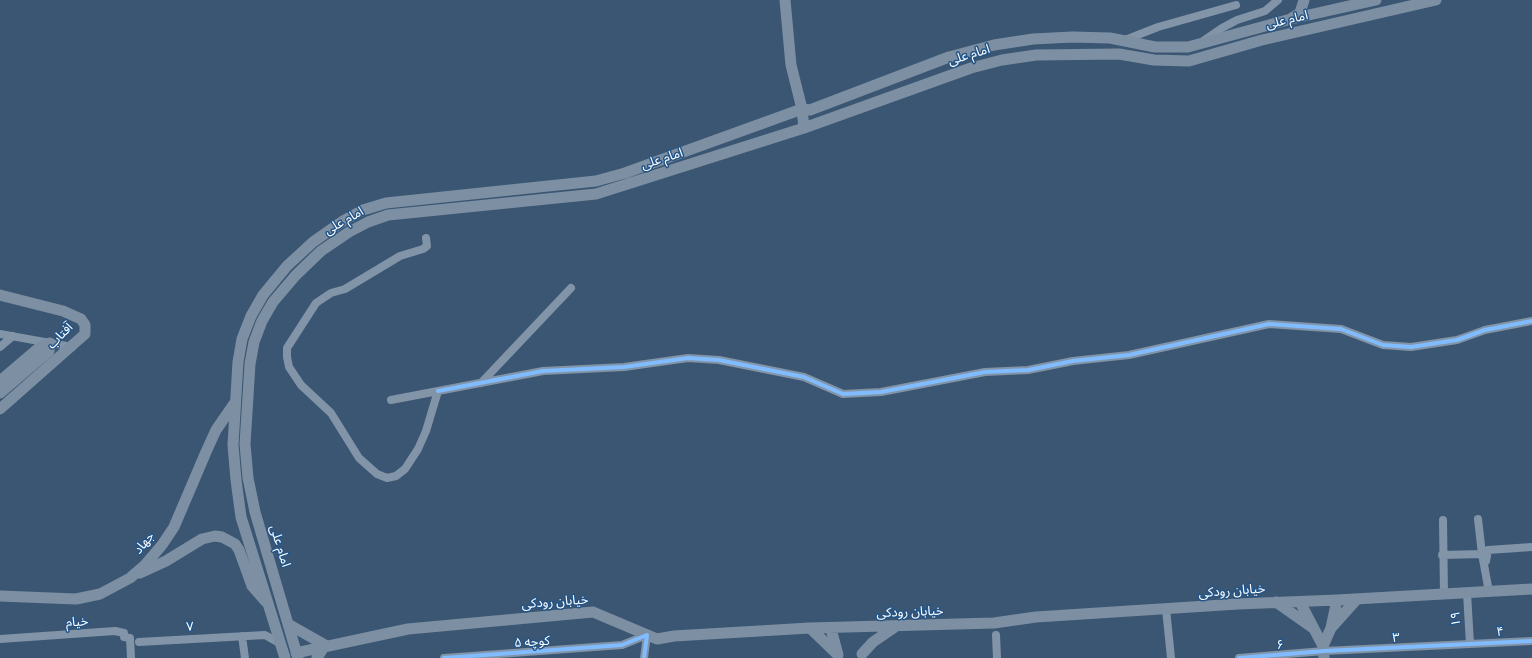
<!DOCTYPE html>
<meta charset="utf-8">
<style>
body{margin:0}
canvas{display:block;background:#3b5672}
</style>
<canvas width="1532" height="658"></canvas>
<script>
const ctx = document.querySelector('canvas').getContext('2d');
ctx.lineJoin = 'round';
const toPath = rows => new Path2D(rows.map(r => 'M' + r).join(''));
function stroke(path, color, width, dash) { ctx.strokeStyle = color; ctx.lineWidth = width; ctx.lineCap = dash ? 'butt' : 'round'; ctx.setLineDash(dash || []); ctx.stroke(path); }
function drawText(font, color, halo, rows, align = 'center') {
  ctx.font = font + ' Cabin,"Noto Sans Arabic",sans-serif'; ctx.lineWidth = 3; ctx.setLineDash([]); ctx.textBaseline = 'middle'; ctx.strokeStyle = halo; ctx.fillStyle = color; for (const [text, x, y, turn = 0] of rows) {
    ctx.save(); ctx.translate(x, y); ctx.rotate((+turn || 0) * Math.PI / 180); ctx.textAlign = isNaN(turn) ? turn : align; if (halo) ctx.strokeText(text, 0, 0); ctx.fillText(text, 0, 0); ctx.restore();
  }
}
stroke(toPath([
 [1125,40,1158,27,1236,5],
 [1203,41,1222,28,1237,20,1265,11,1278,0],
 [0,334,72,347],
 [0,347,13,336],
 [481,383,571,288],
 [438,391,543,371,624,367,688,358,719,360,804,377,843,394,881,392,985,372,1028,370,1073,361,1129,355,1269,324,1341,329,1383,345,1411,347,1457,340,1485,330,1532,321],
 [391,400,438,391,426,431,418,449,405,469,396,476,387,478,377,474,359,458,331,413,301,385,289,367,287,357,287,348,316,303,331,293,345,289,400,256,423,249,427,246,426,238],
 [1478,519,1482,554,1489,592],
 [1443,520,1444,594],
 [1442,555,1482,554],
 [1486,561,1488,550,1532,547],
 [1467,593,1470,644],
 [1166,609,1171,658],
 [996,635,997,658],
 [242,636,245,658],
 [0,639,115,631,124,633,124,637,130,638,131,658],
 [139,642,265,635,281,644],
 [444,658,622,645,647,635,644,658],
 [1239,658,1324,651,1532,641]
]), '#8294a7', 8);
stroke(toPath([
 [785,0,791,65,802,109,804,128],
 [1292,18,1300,13,1304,0],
 [0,295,63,311,81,319,85,325,85,334,0,409],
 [0,381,40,347,50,343],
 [0,393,49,351,50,343],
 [140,573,166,561,202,539,215,536,222,537,235,544,239,550,252,586,266,602],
 [0,596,76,599,100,594,130,578,144,566,162,545,174,527,206,452,216,430,234,404],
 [1276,602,1313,628],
 [1300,602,1323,646],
 [288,624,325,645,317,658],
 [810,628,838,655],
 [1331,628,1357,599],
 [831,629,838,655],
 [296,653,408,629,593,612,657,639,674,636,810,628,994,623,1036,617,1238,604,1337,600,1532,589],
 [862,654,873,642,895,627],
 [285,658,241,517,236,480,233,445,238,362,242,339,251,316,263,295,287,266,313,242,343,221,363,210,386,203,596,181,625,173,802,109,810,110,949,57,994,45,1033,39,1072,37,1110,38,1155,47,1188,47,1291,19,1376,0],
 [298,658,255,512,248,478,245,444,250,364,254,342,262,321,273,302,296,275,321,251,349,232,368,222,388,215,596,194,804,128,971,68,1002,60,1036,55,1119,54,1154,60,1189,61,1262,40,1436,0],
 [1324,658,1323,646,1331,628,1337,600]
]), '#7d90a3', 11);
stroke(toPath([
 [438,391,543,371,624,367,688,358,719,360,804,377,843,394,881,392,985,372,1028,370,1073,361,1129,355,1269,324,1341,329,1383,345,1411,347,1457,340,1485,330,1532,321],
 [444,658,622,645,647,635,644,658],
 [1239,658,1324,651,1532,641]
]), '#80bcff', 4);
drawText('13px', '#fff', '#245588', [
 ["امام علی",1287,20,-13],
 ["امام علی",969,55,-17],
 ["امام علی",662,159,-18],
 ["امام علی",344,221,-30],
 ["آفتاب",60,336,-46],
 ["جهاد",144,543,-50],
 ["امام علی",280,546,73],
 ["خیابان رودکی",1232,591,-4],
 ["خیابان رودکی",555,602,-4],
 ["خیابان رودکی",910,612,-2],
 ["۱۹",1456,619,-93],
 ["خیام",77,622,-4],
 ["۷",190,627,-4],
 ["۴",1500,632,-3],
 ["۳",1396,638,-3],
 ["کوچه ۵",532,642,-4],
 ["۶",1280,645,-5]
]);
</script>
